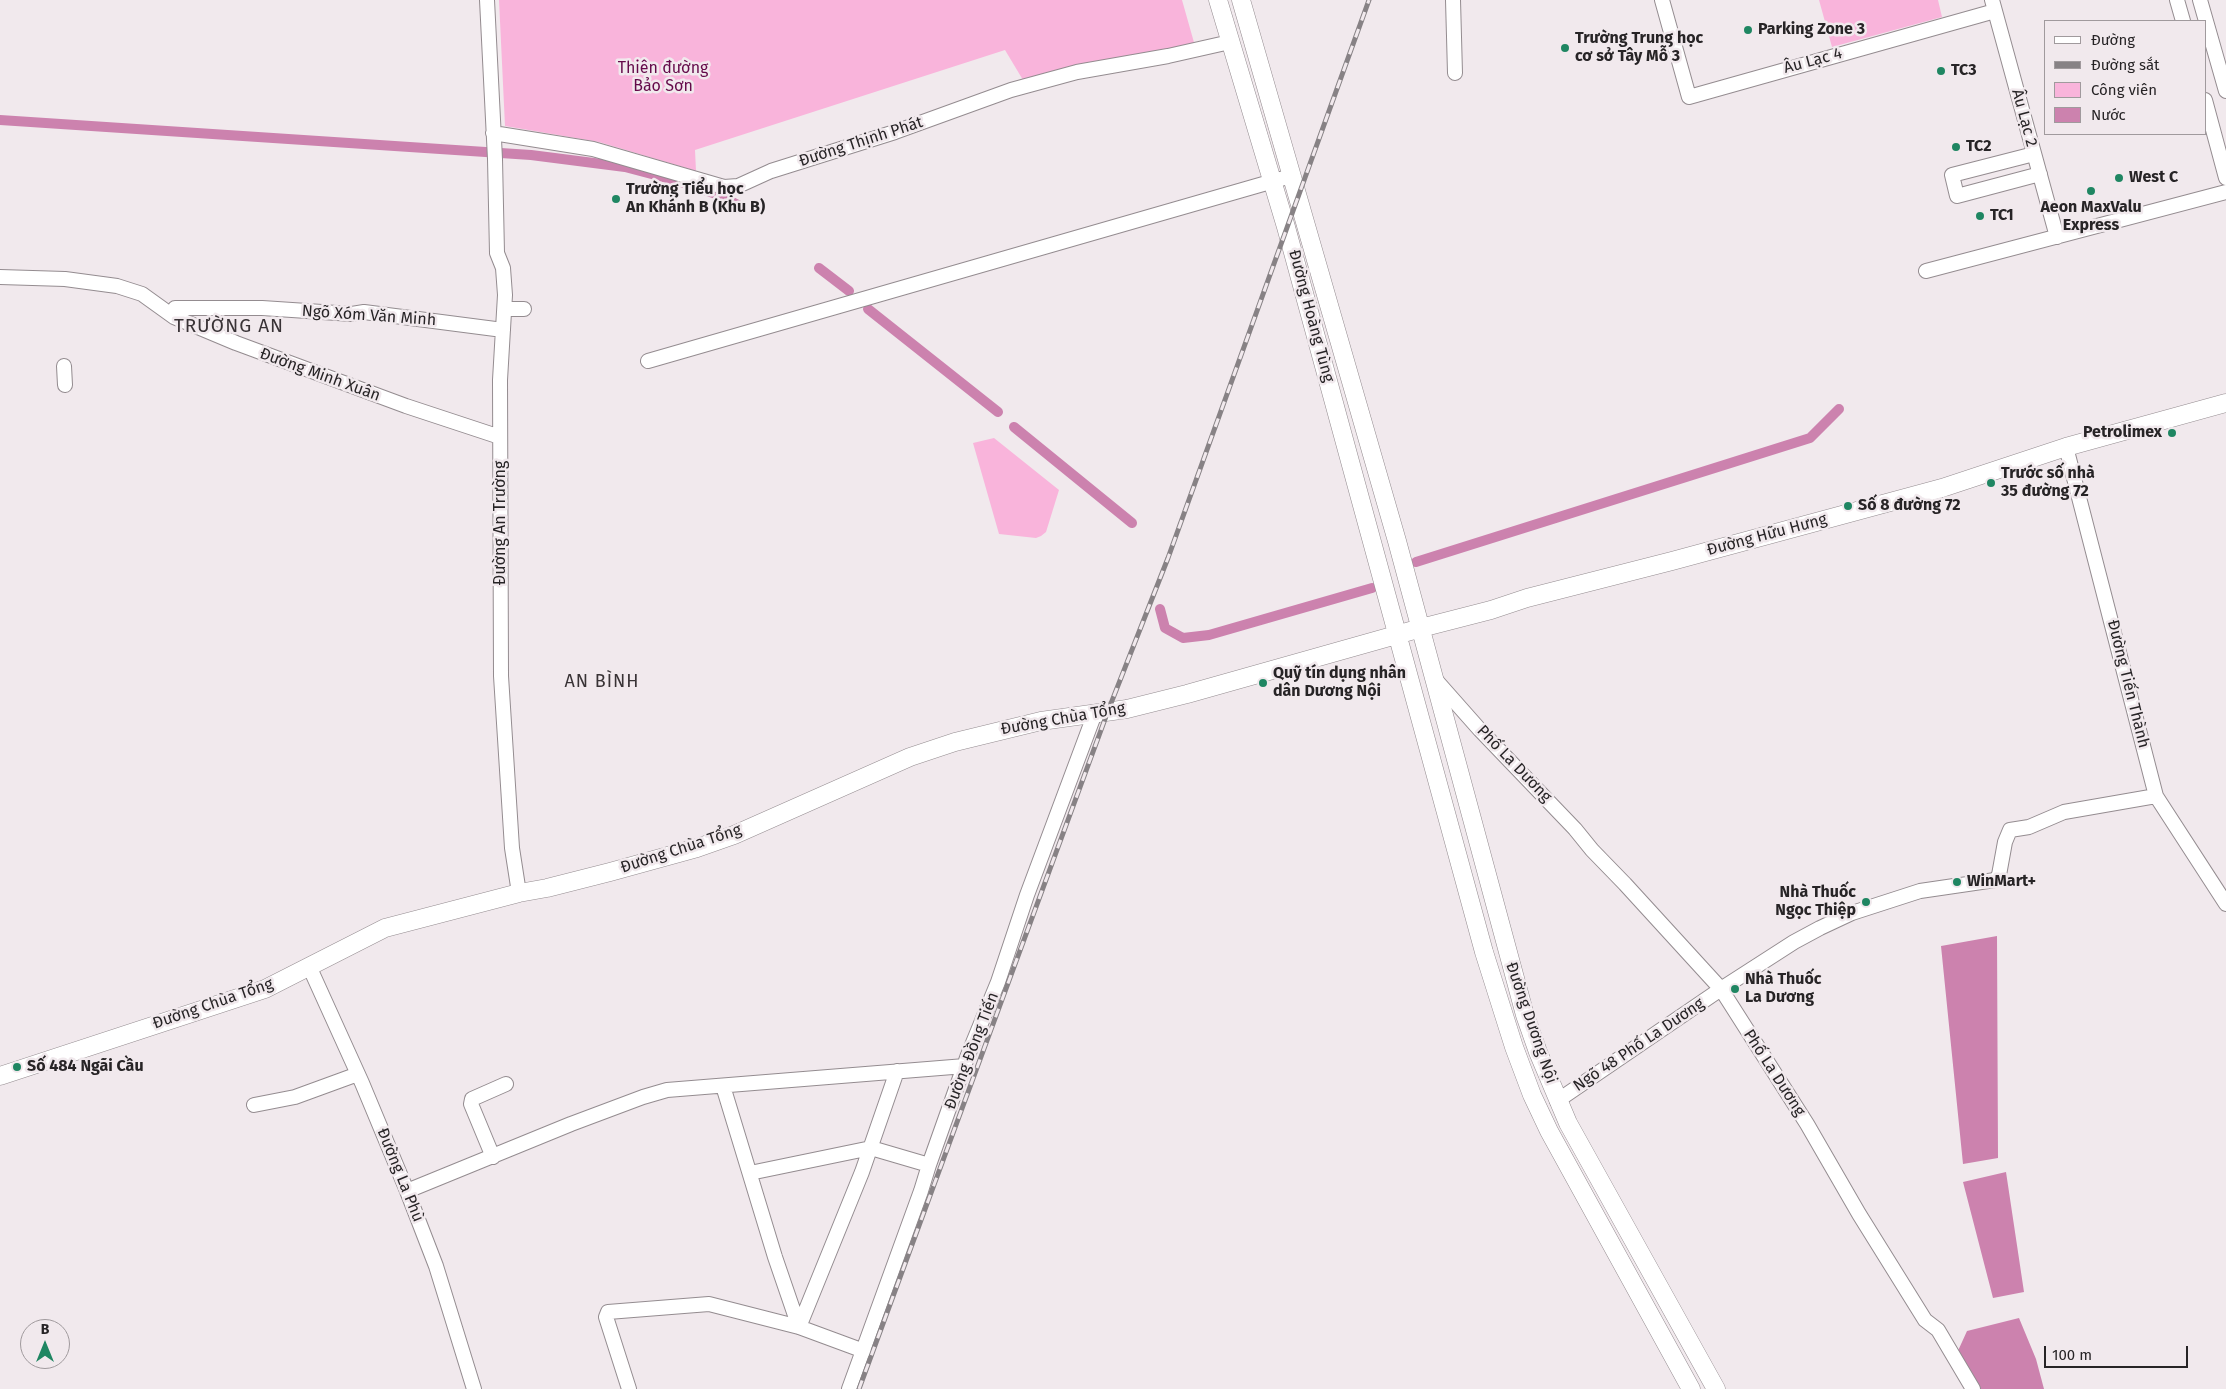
<!DOCTYPE html>
<meta charset="utf-8">
<style>
body{margin:0}
#map{position:relative;width:2226px;height:1389px;overflow:hidden;background:#f1e9ed;font-family:"Fira Sans",sans-serif}
canvas{display:block}
.legend{position:absolute;left:2044px;top:20px;width:162px;height:115px;box-sizing:border-box;background:#f1e9ed;border:1px solid #a09a9d;margin:0;padding:6px 9px;list-style:none;font-size:15px;color:#272426}
.legend li{display:flex;align-items:center;gap:10px;height:25px}
.legend b{width:25px;border:1px solid #a09a9d}
.north{position:absolute;left:20px;top:1319px;width:50px;height:50px;box-sizing:border-box;background:#f1e9ed;border:1px solid #a09a9d;border-radius:50%;rotate:0deg;font-size:14px;font-weight:700;line-height:20px;text-align:center;color:#272426}
.north::after{content:'';display:block;margin:auto;width:18px;height:22px;background:#1f8662;clip-path:polygon(50% 0,100% 100%,50% 72%,0 100%)}
.scale{position:absolute;left:2044px;top:1346px;width:144px;height:22px;box-sizing:border-box;border:2px solid #272426;border-top:0;padding-left:6px;font-size:15px;line-height:18px;white-space:nowrap;color:#272426;-webkit-text-stroke:4px #f1e9ed;paint-order:stroke}
</style>
<div id="map">
<canvas width="2226" height="1389"></canvas>
<ul class="legend">
<li><b style="height:6px;background:#fff"></b>Đường</li>
<li><b style="height:6px;background:#878285"></b>Đường sắt</li>
<li><b style="height:14px;background:#f9b4db"></b>Công viên</li>
<li><b style="height:14px;background:#cc82ae"></b>Nước</li>
</ul>
<div class="north">B</div>
<div class="scale">100 m</div>
</div>
<script>
const ctx = document.querySelector('canvas').getContext('2d');
ctx.lineJoin = 'round';
function fill(path, color) { ctx.fillStyle = color; ctx.fill(path, 'evenodd'); }
const toPath = rows => new Path2D(rows.map(r => 'M' + r).join(''));
function stroke(path, color, width, dash) { ctx.strokeStyle = color; ctx.lineWidth = width; ctx.lineCap = dash ? 'butt' : 'round'; ctx.setLineDash(dash || []); ctx.stroke(path); }
function drawText(font, color, halo, rows, align = 'center') {
  ctx.font = font + ' "Fira Sans",sans-serif'; ctx.lineWidth = 5; ctx.setLineDash([]); ctx.textBaseline = 'middle'; ctx.strokeStyle = halo; ctx.fillStyle = color; for (const [text, x, y, turn = 0] of rows) {
    ctx.save(); ctx.translate(x, y); ctx.rotate((+turn || 0) * Math.PI / 180); ctx.textAlign = isNaN(turn) ? turn : align; if (halo) ctx.strokeText(text, 0, 0); ctx.fillText(text, 0, 0); ctx.restore();
  }
}
fill(toPath([
 [499,0,1182,0,1195,46,1023,80,1005,50,695,150,696,171,599,142,505,126],
 [1819,0,1938,0,1942,17,1832,47],
 [994,438,1059,490,1046,532,1041,536,1036,538,999,534,973,443]
]), '#f9b4db');
fill(toPath([
 [1997,936,1998,1158,1963,1164,1941,946],
 [2006,1172,2024,1292,1993,1298,1963,1182],
 [2019,1318,2036,1359,2044,1389,1979,1389,1957,1353,1967,1331]
]), '#cc82ae');
stroke(toPath([
 [0,120,531,155,625,167,678,181,716,194,742,207],
 [819,268,849,291],
 [868,309,998,412],
 [1014,427,1132,523],
 [1416,562,1810,438,1839,409],
 [1160,609,1165,628,1183,638,1209,635,1372,588]
]), '#cc82ae', 10);
const minor = toPath([
 [487,0,495,159,497,253,503,268,505,295,500,380,501,676,512,848,519,893],
 [1453,0,1455,73],
 [1662,0,1689,97,1995,11],
 [1992,0,2057,237],
 [2177,0,2183,21],
 [2200,0,2226,91],
 [2205,100,2226,178],
 [493,133,593,149,724,187,738,186,771,171,895,132,1011,90,1077,72,1168,56,1230,42],
 [2034,154,1952,175,1957,196,2040,174],
 [1926,271,2226,192],
 [0,277,65,279,117,286,142,294,174,317,236,343,406,406,500,437],
 [175,308,262,308,352,314,364,312,503,330],
 [505,309,524,309],
 [648,361,1291,176],
 [64,366,65,385],
 [2066,447,2156,796,2226,904],
 [1434,678,1480,730,1575,829,1592,850,1625,884,1721,989,1807,1124,1859,1214,1925,1320,1938,1330,1973,1389],
 [309,966,362,1083,407,1191,436,1266,474,1389],
 [723,1086,775,1257,799,1327],
 [1557,1101,1721,989,1794,942,1820,928,1852,913,1920,891,1995,880,1999,875,2005,842,2010,830,2029,827,2064,812,2156,796],
 [254,1105,295,1097,358,1074],
 [493,1157,471,1104,472,1099,506,1084],
 [750,1173,871,1148,929,1165],
 [407,1191,571,1124,643,1097,667,1090,965,1066],
 [799,1327,862,1172,897,1071],
 [629,1389,606,1317,608,1312,709,1304,799,1327,864,1351],
 [849,1389,921,1191,929,1165,968,1055,998,982,1027,895,1095,713]
]);
const major = toPath([
 [1218,0,1286,227,1484,952,1514,1047,1532,1095,1549,1131,1691,1389],
 [1241,0,1397,541,1525,1015,1538,1052,1568,1123,1716,1389],
 [0,1076,265,989,385,928,519,893,547,888,610,872,697,848,734,835,910,757,955,742,1041,721,1127,709,1187,694,1421,628,1491,610,1527,598,1672,561,1942,488,2066,447,2226,403]
]);
stroke(minor, '#948c90', 16);
stroke(major, '#948c90', 19);
stroke(minor, '#fff', 14);
stroke(major, '#fff', 18);
const rail = toPath([
 [859,1389,1108,711,1168,558,1369,0]
]);
stroke(rail, '#878285', 5);
stroke(rail, '#f1e9ed', 3, [9]);
for (const [x, y, r, color] of [
 [1748,30,5,"#1f8662"],
 [1565,48,5,"#1f8662"],
 [1941,71,5,"#1f8662"],
 [1956,147,5,"#1f8662"],
 [2119,178,5,"#1f8662"],
 [2091,191,5,"#1f8662"],
 [616,199,5,"#1f8662"],
 [1980,216,5,"#1f8662"],
 [2172,433,5,"#1f8662"],
 [1991,483,5,"#1f8662"],
 [1848,506,5,"#1f8662"],
 [1263,683,5,"#1f8662"],
 [1957,882,5,"#1f8662"],
 [1866,902,5,"#1f8662"],
 [1735,989,5,"#1f8662"],
 [17,1067,5,"#1f8662"]
]) { const dot = new Path2D(); dot.arc(x, y, r, 0, 2 * Math.PI); ctx.fillStyle = color; ctx.fill(dot); stroke(dot, '#f1e9ed', 2); }
drawText('bold 16px', '#272426', '#f1e9ed', [
 ["Parking Zone 3",1758,30],
 ["Trường Trung học",1575,39],
 ["cơ sở Tây Mỗ 3",1575,57],
 ["TC3",1951,71],
 ["TC2",1966,147],
 ["West C",2129,178],
 ["Trường Tiểu học",626,190],
 ["An Khánh B (Khu B)",626,208],
 ["Aeon MaxValu",2091,208,"center"],
 ["Express",2091,226,"center"],
 ["TC1",1990,216],
 ["Petrolimex",2162,433,"right"],
 ["Trước số nhà",2001,474],
 ["35 đường 72",2001,492],
 ["Số 8 đường 72",1858,506],
 ["Quỹ tín dụng nhân",1273,674],
 ["dân Dương Nội",1273,692],
 ["WinMart+",1967,882],
 ["Nhà Thuốc",1856,893,"right"],
 ["Ngọc Thiệp",1856,911,"right"],
 ["Nhà Thuốc",1745,980],
 ["La Dương",1745,998],
 ["Số 484 Ngãi Cầu",27,1067]
], 'left');
drawText('16px', '#272426', '#f1e9ed', [
 ["Âu Lạc 4",1813,61,-15],
 ["Âu Lạc 2",2024,118,75],
 ["Đường Thịnh Phát",861,142,-18],
 ["Ngõ Xóm Văn Minh",369,316,4],
 ["Đường Hoàng Tùng",1311,316,75],
 ["Đường Minh Xuân",320,375,20],
 ["Đường An Trường",501,523,-90],
 ["Đường Hữu Hưng",1767,535,-15],
 ["Đường Tiến Thành",2128,684,76],
 ["Đường Chùa Tổng",1063,719,-10],
 ["Phố La Dương",1514,764,46],
 ["Đường Chùa Tổng",681,849,-18],
 ["Đường Chùa Tổng",213,1004,-19],
 ["Đường Dương Nội",1531,1023,71],
 ["Ngõ 48 Phố La Dương",1639,1045,-34],
 ["Đường Đồng Tiến",972,1051,-69],
 ["Phố La Dương",1774,1073,57],
 ["Đường La Phù",400,1175,68]
]);
drawText('16px', '#640a4a', '#f1e9ed', [
 ["Thiên đường",663,69],
 ["Bảo Sơn",663,87]
]);
ctx.letterSpacing = '1px';
drawText('18px', '#393336', '#f1e9ed', [
 ["AN BÌNH",602,682]
]);
ctx.letterSpacing = '0px';
ctx.letterSpacing = '1px';
drawText('19px', '#393336', '#f1e9ed', [
 ["TRƯỜNG AN",229,327]
]);
ctx.letterSpacing = '0px';
</script>
